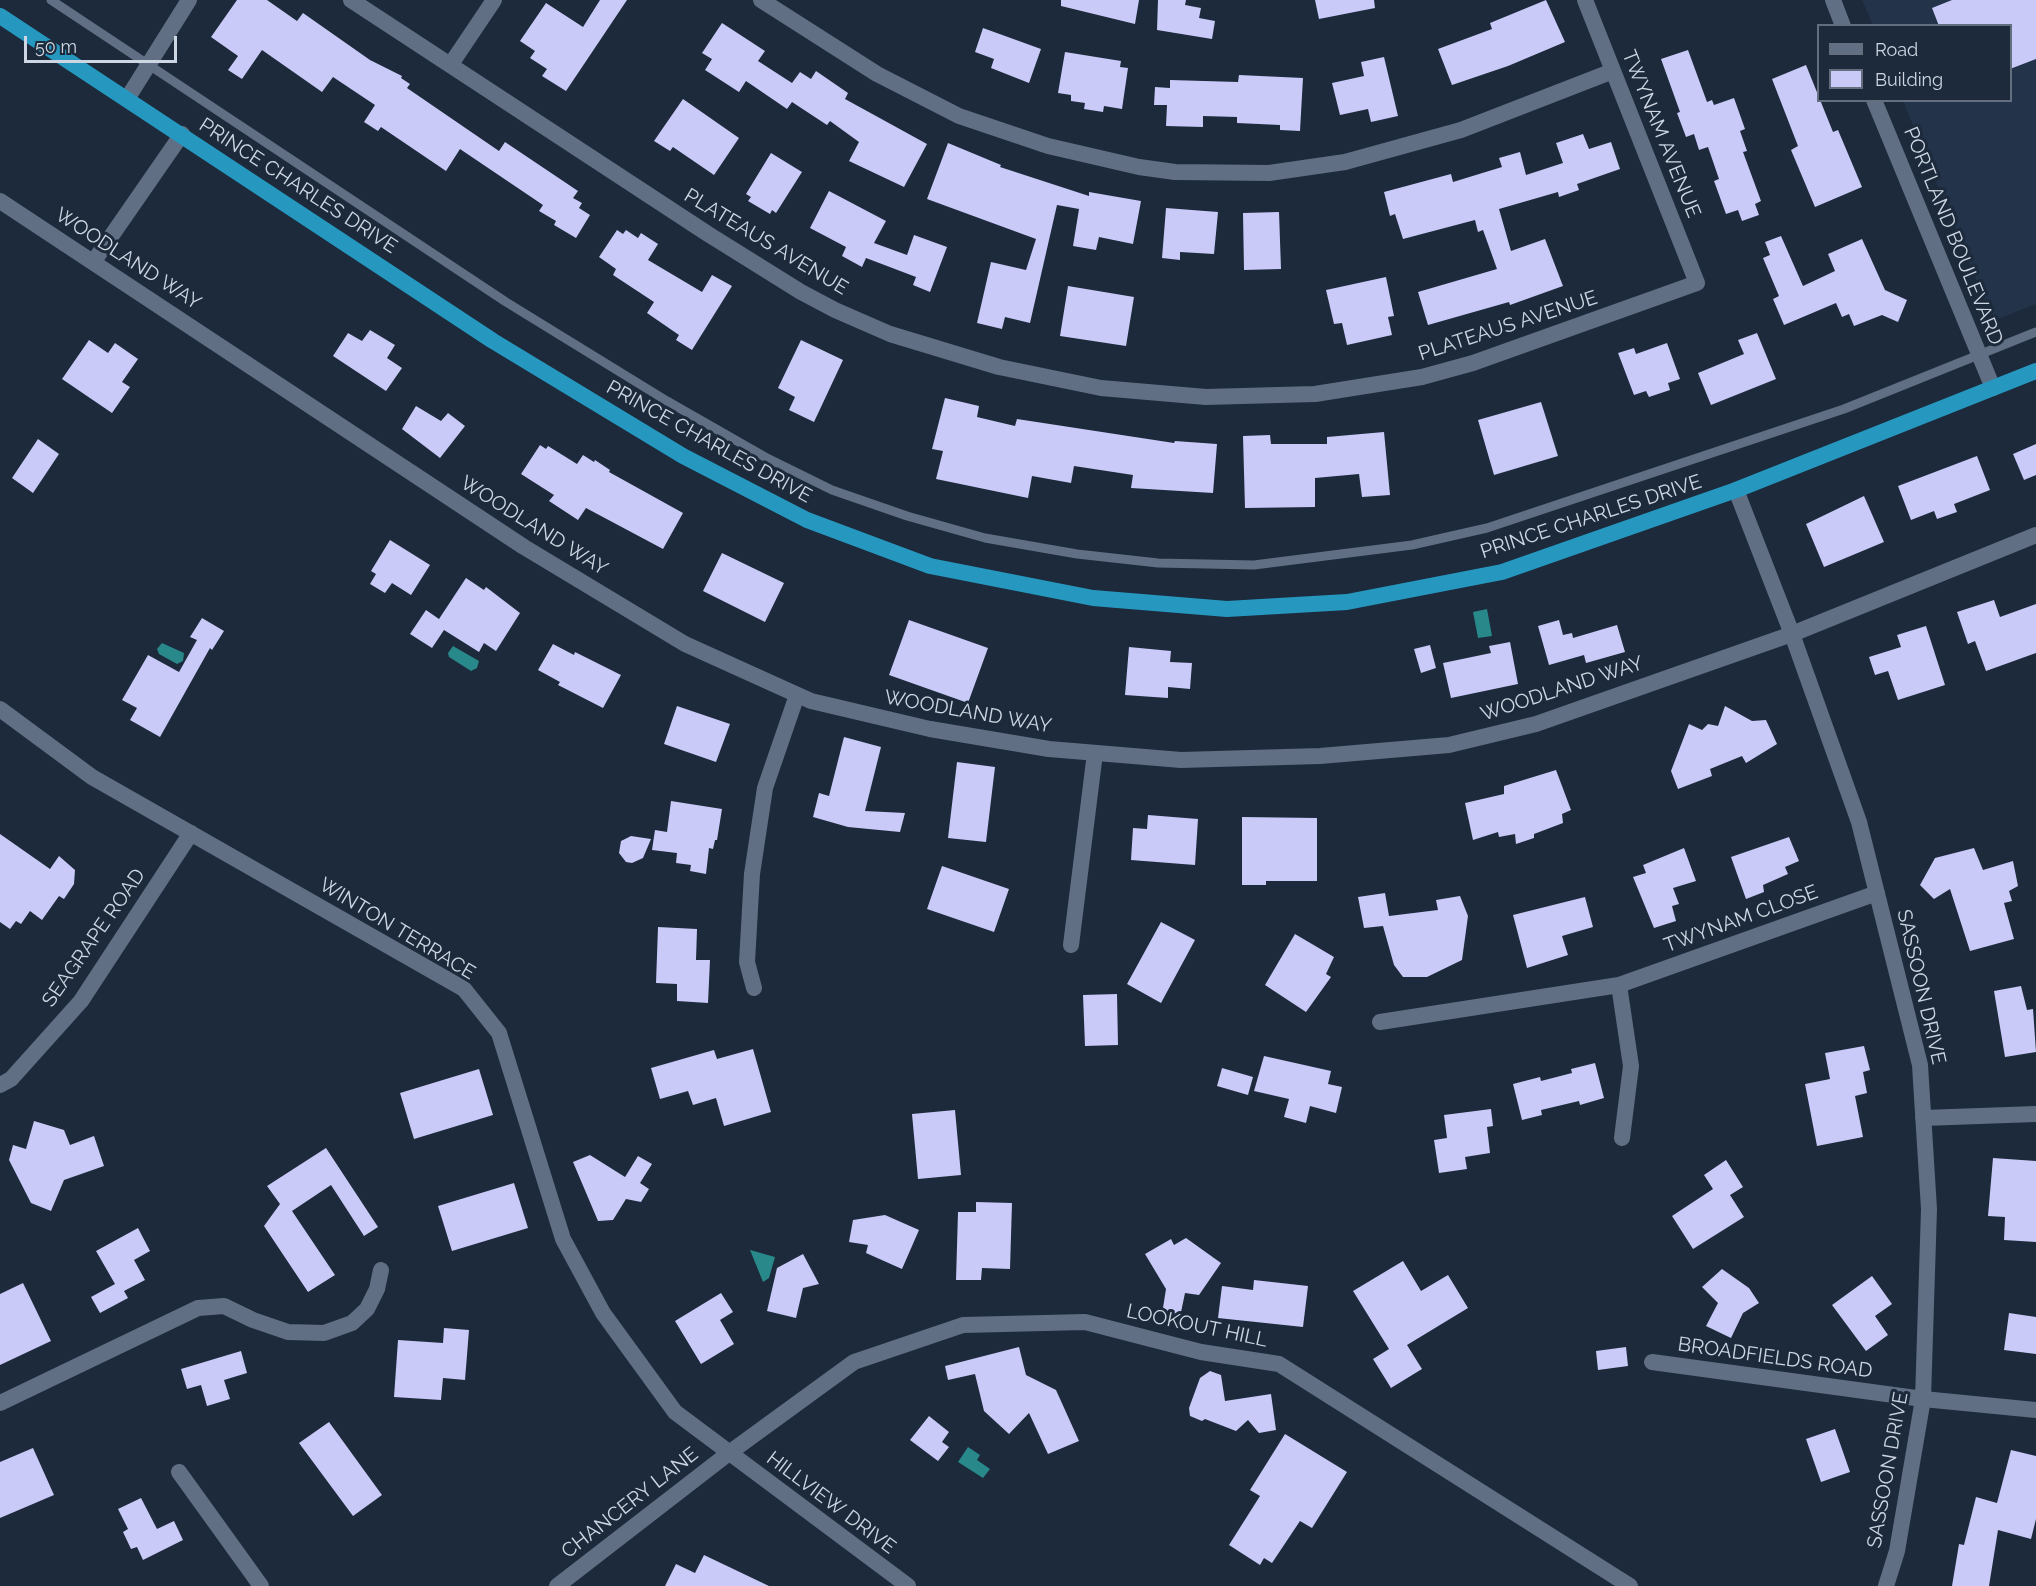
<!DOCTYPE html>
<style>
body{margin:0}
#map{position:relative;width:2036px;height:1586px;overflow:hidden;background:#1c2a3b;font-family:Raleway,sans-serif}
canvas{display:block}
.legend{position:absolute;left:1817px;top:24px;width:195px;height:78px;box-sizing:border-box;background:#1c2a3b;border:2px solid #636f7e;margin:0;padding:8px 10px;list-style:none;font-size:18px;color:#cdd6e2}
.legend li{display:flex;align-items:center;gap:12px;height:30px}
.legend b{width:30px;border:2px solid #636f7e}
.scale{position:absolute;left:24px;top:36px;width:153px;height:27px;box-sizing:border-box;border:3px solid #cdd6e2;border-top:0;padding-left:8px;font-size:18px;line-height:21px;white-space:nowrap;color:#cdd6e2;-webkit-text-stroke:4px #1c2a3b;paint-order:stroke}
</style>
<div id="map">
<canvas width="2036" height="1586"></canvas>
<ul class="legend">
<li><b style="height:8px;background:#606f84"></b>Road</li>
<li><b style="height:16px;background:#c9caf8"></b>Building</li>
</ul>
<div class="scale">50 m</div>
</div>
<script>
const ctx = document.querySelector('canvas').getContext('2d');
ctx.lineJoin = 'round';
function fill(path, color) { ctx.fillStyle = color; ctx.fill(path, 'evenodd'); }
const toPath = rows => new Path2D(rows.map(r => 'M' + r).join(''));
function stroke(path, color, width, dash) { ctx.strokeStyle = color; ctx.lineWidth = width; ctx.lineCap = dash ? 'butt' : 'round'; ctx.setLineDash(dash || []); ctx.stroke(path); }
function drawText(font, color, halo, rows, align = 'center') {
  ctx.font = font + ' Raleway,sans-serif'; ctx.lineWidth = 6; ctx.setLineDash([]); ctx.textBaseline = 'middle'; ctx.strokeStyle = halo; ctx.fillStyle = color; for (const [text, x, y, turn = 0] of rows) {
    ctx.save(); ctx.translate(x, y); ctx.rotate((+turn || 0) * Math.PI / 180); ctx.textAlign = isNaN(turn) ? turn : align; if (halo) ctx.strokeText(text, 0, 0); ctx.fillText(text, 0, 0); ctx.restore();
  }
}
fill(toPath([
 [1862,0,2036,0,2036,304,1993,321,1903,101,2010,100,2010,26,1873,25]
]), '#22334a');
fill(toPath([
 [1487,609,1492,636,1478,638,1473,612],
 [162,643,184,653,183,661,177,664,159,654,157,649],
 [453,646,479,661,477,668,471,671,449,657,448,653],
 [750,1250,775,1257,769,1278,763,1282],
 [968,1447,980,1455,977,1460,990,1469,983,1478,958,1462]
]), '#28888a');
fill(toPath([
 [237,0,267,0,297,21,303,13,370,60,402,76,401,78,410,84,407,88,499,151,505,142,578,191,573,198,582,203,579,208,590,215,576,238,554,225,556,221,539,211,543,205,460,149,446,171,381,127,378,131,364,122,375,105,333,77,322,92,262,50,242,79,228,70,238,56,211,37],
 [600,0,627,0,566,91,542,76,547,69,530,58,535,51,520,41,546,3,583,27],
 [1061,0,1139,0,1135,24,1061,6],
 [1158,0,1186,0,1185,5,1201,8,1199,18,1215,21,1212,39,1157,30],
 [1315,0,1374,0,1375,8,1319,19],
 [1546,0,1565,42,1508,66,1452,85,1438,49,1492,29,1490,23],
 [1952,0,2036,0,2036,59,2010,69,2010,26,1939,26,1932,8],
 [722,23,765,51,758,61,792,83,800,72,811,79,816,71,848,93,845,99,927,144,904,187,849,161,859,142,830,121,827,125,792,102,787,109,746,81,739,92,705,70,712,59,702,53],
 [983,28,1041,49,1029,83,991,68,994,59,975,52],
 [1688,50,1707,102,1712,100,1714,105,1734,98,1745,129,1740,131,1747,151,1743,152,1761,201,1755,204,1759,215,1742,221,1738,210,1726,214,1714,181,1719,179,1708,147,1699,150,1694,134,1686,137,1677,113,1680,112,1661,59],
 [1065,52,1121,61,1120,67,1128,68,1122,109,1104,106,1103,112,1084,109,1085,103,1071,101,1071,95,1058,93],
 [1384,57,1398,116,1371,122,1368,109,1340,115,1332,83,1364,76,1361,62],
 [1806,65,1833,132,1838,130,1862,187,1815,207,1791,150,1798,146,1772,79],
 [1239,75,1303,78,1300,131,1280,130,1280,125,1237,123,1237,117,1203,116,1203,127,1166,126,1167,105,1154,105,1155,87,1170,88,1170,80,1238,82],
 [683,99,739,138,714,175,673,147,670,151,654,141],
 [1583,134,1589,149,1611,142,1620,169,1577,184,1579,190,1559,197,1558,192,1499,209,1511,251,1545,239,1563,286,1510,305,1509,302,1428,325,1418,292,1497,269,1483,230,1478,232,1475,220,1403,239,1395,214,1390,216,1384,192,1451,174,1453,182,1502,167,1499,158,1520,152,1526,175,1563,163,1556,143],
 [948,143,1001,165,1000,167,1089,196,1089,192,1141,201,1133,244,1099,237,1096,250,1073,246,1079,209,1057,205,1030,323,1005,317,1002,329,977,323,991,262,1026,270,1036,239,927,199],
 [771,153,802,172,776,213,772,210,770,214,748,201,751,197,746,194],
 [829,191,886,221,874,243,907,255,914,235,947,247,930,292,913,285,916,277,866,258,862,267,842,256,846,247,810,228],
 [1166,208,1218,212,1214,254,1180,252,1180,260,1162,258],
 [1279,212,1281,269,1244,270,1243,213],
 [617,230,623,234,626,230,638,238,641,233,658,244,648,260,702,292,712,275,732,286,692,350,676,340,679,335,647,313,654,302,613,275,616,269,599,257],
 [1781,236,1803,286,1835,271,1828,254,1862,239,1885,290,1907,300,1898,322,1882,315,1854,326,1849,314,1842,317,1836,303,1784,325,1773,299,1779,296,1763,258,1770,255,1765,242],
 [1386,277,1394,316,1388,317,1392,335,1347,345,1342,323,1334,324,1326,290],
 [1068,286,1134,297,1126,346,1060,336],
 [370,330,395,345,387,358,402,368,386,391,333,356,348,333,362,341],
 [1757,333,1776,379,1711,405,1698,373,1744,354,1738,340],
 [89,340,108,353,115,343,138,359,122,382,130,387,112,413,62,379],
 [801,340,843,360,814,422,789,410,795,397,778,388],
 [1667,343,1680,379,1668,383,1670,390,1649,397,1646,391,1634,395,1618,353,1634,348,1636,354],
 [945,398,979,406,977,417,1015,426,1017,419,1174,443,1175,441,1217,444,1213,493,1131,488,1133,475,1074,466,1071,483,1032,476,1028,498,936,479,943,451,932,449],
 [1541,402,1558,456,1494,475,1478,420],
 [416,406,441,421,448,413,465,426,440,458,402,429],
 [1384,432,1390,495,1362,497,1359,474,1315,478,1315,507,1245,508,1243,436,1270,435,1271,444,1327,444,1327,437],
 [38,439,59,454,33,493,12,478],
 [2036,444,2036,475,2024,480,2013,454],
 [540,445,546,449,548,446,577,464,583,455,594,462,595,460,610,470,609,472,683,513,663,549,586,508,578,520,549,501,554,495,521,474],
 [1977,456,1990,490,1954,504,1957,512,1937,519,1934,511,1911,520,1898,486],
 [1864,496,1884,542,1824,567,1806,524],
 [390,540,430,565,411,595,392,583,385,593,370,584,376,574,371,571],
 [722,553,784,583,765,622,703,591],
 [466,578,484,590,486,587,520,613,496,651,484,643,479,652,444,630,432,648,410,634,426,610,439,619],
 [1994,600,2000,617,2036,604,2036,653,1986,671,1975,641,1968,644,1957,612],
 [202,618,224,631,212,650,210,648,160,737,130,720,137,708,122,700,148,655,179,672,197,640,190,637],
 [909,620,988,648,968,703,889,675],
 [1559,620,1563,635,1572,633,1573,638,1617,625,1625,652,1586,663,1584,655,1549,665,1538,626],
 [1926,626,1945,685,1898,700,1888,671,1875,675,1869,657,1901,647,1897,635],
 [1510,642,1518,684,1451,698,1443,663,1491,653,1489,646],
 [553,644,574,655,575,652,621,675,603,708,558,685,560,682,538,670],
 [1430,645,1436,668,1421,673,1414,649],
 [1129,647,1171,651,1170,662,1192,663,1190,689,1168,687,1168,698,1125,695],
 [677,706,730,724,716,762,664,744],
 [1725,706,1752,721,1766,720,1777,744,1746,763,1742,756,1710,769,1712,776,1678,789,1671,771,1689,724,1702,730,1708,724,1718,726],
 [844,737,881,747,865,811,905,813,900,832,848,827,813,817,819,793,829,796],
 [957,762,995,767,986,842,948,838],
 [1556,770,1571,810,1562,814,1563,823,1534,834,1534,838,1516,844,1515,834,1499,837,1498,832,1473,840,1465,803,1504,794,1504,786],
 [671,801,722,809,717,840,715,840,713,849,709,848,706,874,690,871,691,865,676,863,677,853,652,850,655,830,667,832],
 [1148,815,1198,819,1195,865,1131,860,1133,828,1147,829],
 [1242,817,1317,818,1317,881,1266,881,1266,885,1242,885],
 [0,834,50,869,59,856,75,870,74,884,64,899,59,896,42,920,30,911,21,924,16,921,10,929,0,922],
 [631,836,651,839,643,858,632,863,626,862,619,853,621,841],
 [1789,837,1799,861,1785,867,1788,874,1763,885,1764,892,1746,899,1731,857],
 [1684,848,1696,881,1673,888,1679,904,1672,906,1676,921,1654,928,1633,877,1646,873,1643,865],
 [1974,848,1983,870,2013,861,2018,886,2009,891,2012,901,2004,903,2014,939,1970,951,1950,889,1934,899,1920,885,1935,858],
 [942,866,1009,889,994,932,927,909],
 [1385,893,1389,916,1438,910,1436,900,1460,896,1468,916,1462,960,1427,977,1403,977,1394,965,1383,926,1364,928,1358,897],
 [1585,897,1593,927,1562,936,1568,955,1527,968,1513,915],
 [1161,922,1195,940,1161,1003,1127,984],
 [658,927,697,929,696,960,710,960,708,1003,677,1001,677,984,656,983],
 [1295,934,1334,957,1326,974,1331,977,1306,1012,1265,985],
 [2021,986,2027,1010,2033,1009,2036,1052,2005,1057,1994,991],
 [1117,994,1118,1045,1085,1046,1083,995],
 [1864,1046,1870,1070,1863,1072,1867,1093,1855,1096,1863,1137,1817,1146,1805,1084,1830,1079,1825,1053],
 [753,1049,771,1112,724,1126,716,1098,693,1105,688,1091,660,1099,651,1068,714,1050,717,1059],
 [1264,1056,1331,1071,1328,1084,1342,1087,1336,1113,1310,1106,1306,1123,1284,1117,1289,1099,1254,1091],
 [1595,1063,1604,1098,1580,1105,1579,1101,1541,1110,1542,1115,1522,1120,1513,1084,1540,1077,1541,1081,1572,1073,1571,1069],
 [1222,1068,1253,1077,1248,1095,1217,1086],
 [479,1069,493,1115,414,1139,400,1093],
 [1491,1109,1493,1126,1487,1127,1490,1153,1465,1157,1467,1169,1439,1173,1434,1140,1447,1138,1444,1115],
 [955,1110,961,1175,918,1179,912,1114],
 [34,1121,64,1130,70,1145,94,1136,104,1166,64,1180,51,1211,31,1203,9,1160,13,1145,26,1149],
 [326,1148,378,1227,364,1236,331,1185,292,1211,335,1275,308,1292,264,1226,280,1204,267,1186],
 [590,1155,625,1177,638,1156,652,1164,640,1183,649,1189,641,1202,626,1199,613,1220,598,1221,573,1162],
 [1993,1158,2036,1161,2036,1242,2004,1240,2005,1217,1988,1216],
 [1726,1160,1743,1187,1730,1195,1744,1217,1693,1249,1672,1216,1713,1189,1704,1175],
 [514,1183,528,1228,452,1251,438,1206],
 [976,1202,1012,1203,1010,1269,982,1268,981,1280,956,1280,958,1212,976,1212],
 [885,1215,919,1230,902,1269,866,1253,868,1245,849,1242,853,1220],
 [138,1228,150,1251,134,1260,145,1280,124,1291,128,1298,100,1313,91,1297,115,1284,96,1251],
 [1186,1238,1221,1263,1199,1295,1185,1293,1180,1317,1162,1314,1166,1289,1145,1254,1171,1239,1174,1245],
 [803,1254,819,1284,803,1288,796,1318,767,1311,777,1268],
 [1403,1261,1421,1291,1448,1275,1468,1308,1407,1345,1422,1369,1391,1388,1373,1359,1389,1349,1353,1291],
 [1722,1269,1749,1288,1759,1303,1743,1313,1731,1338,1706,1326,1718,1303,1702,1287],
 [1872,1276,1892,1304,1875,1316,1888,1335,1866,1351,1832,1305],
 [1254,1280,1308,1286,1303,1327,1218,1318,1222,1286,1253,1290],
 [23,1283,51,1341,0,1365,0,1294],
 [721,1293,733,1312,720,1320,734,1344,701,1364,675,1321],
 [2009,1313,2036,1317,2036,1354,2004,1350],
 [444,1328,469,1330,465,1380,443,1378,441,1400,394,1397,398,1340,443,1343],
 [1019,1347,1026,1375,1056,1390,1079,1441,1048,1454,1029,1413,1009,1434,984,1411,975,1374,948,1380,945,1366],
 [1626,1347,1628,1366,1598,1370,1596,1351],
 [241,1351,247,1373,224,1380,230,1399,207,1406,201,1385,187,1389,181,1369],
 [1210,1371,1221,1375,1225,1401,1271,1394,1276,1430,1259,1433,1248,1420,1236,1431,1205,1419,1202,1421,1190,1416,1189,1408,1200,1378],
 [929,1416,949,1432,942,1442,949,1447,938,1461,910,1440],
 [329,1422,382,1495,353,1516,299,1443],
 [1835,1429,1850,1472,1821,1482,1806,1439],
 [1285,1434,1347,1472,1312,1528,1300,1521,1272,1563,1264,1558,1260,1565,1229,1545,1260,1496,1250,1490],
 [33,1448,54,1495,0,1518,0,1462],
 [2011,1450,2036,1456,2036,1519,2031,1539,1998,1530,1989,1586,1952,1586,1959,1544,1964,1545,1976,1497,1997,1503],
 [141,1498,157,1529,174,1521,183,1540,143,1560,137,1547,131,1549,123,1532,128,1529,118,1509],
 [704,1555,769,1586,665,1586,676,1564,695,1573]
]), '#c9caf8');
stroke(toPath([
 [51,0,506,302,667,401,765,457,832,490,907,516,985,538,1077,554,1158,563,1254,565,1412,545,1487,528,1844,409,2036,332]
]), '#606f84', 9);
stroke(toPath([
 [351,0,708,234,801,292,835,310,890,334,999,367,1101,388,1206,397,1315,394,1422,377,1473,363,1697,283,1585,0],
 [761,0,877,74,959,116,1048,146,1139,167,1175,172,1269,173,1345,162,1461,130,1613,71],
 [451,64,494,0],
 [127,99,189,0],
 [0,201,524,547,685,644,811,701,930,729,1049,749,1181,760,1320,756,1449,745,1536,724,1792,634,2036,535],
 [94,261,182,134],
 [1736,490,1792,634,1859,822,1920,1065,1929,1209,1923,1399,1897,1551,1886,1586],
 [0,709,92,777,464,989,499,1033,563,1239,603,1313,675,1412,908,1586],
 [1071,945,1095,753],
 [1619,985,1631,1066,1622,1138],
 [754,988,747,962,752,874,765,788,797,695],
 [1380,1022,1619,985,1877,893],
 [0,1085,11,1079,81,1001,191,833],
 [1923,1118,2036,1114],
 [1652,1362,1923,1399,2036,1410],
 [0,1403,198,1308,224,1306,253,1320,288,1332,324,1333,352,1323,367,1309,377,1289,381,1270],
 [179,1472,261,1586],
 [557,1586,729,1453,854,1362,963,1325,1085,1322,1201,1352,1279,1364,1630,1586]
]), '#606f84', 16);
stroke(toPath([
 [1833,0,1843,26],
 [1874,100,1993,388]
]), '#606f84', 16);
stroke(toPath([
 [0,16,493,341,683,456,807,520,930,566,1093,598,1227,609,1347,602,1502,572,1736,490,2036,371]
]), '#2698c0', 16);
drawText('20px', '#cdd6e2', '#1c2a3b', [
 ["TWYNAM AVENUE",1661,134,68],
 ["PRINCE CHARLES DRIVE",298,186,33],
 ["PORTLAND BOULEVARD",1953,236,68],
 ["PLATEAUS AVENUE",766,242,31],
 ["WOODLAND WAY",128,259,33],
 ["PLATEAUS AVENUE",1508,326,-18],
 ["PRINCE CHARLES DRIVE",709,442,29],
 ["PRINCE CHARLES DRIVE",1591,517,-18],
 ["WOODLAND WAY",534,526,32],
 ["WOODLAND WAY",1562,689,-18],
 ["WOODLAND WAY",968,712,10],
 ["TWYNAM CLOSE",1741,919,-20],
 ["WINTON TERRACE",397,929,31],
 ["SEAGRAPE ROAD",94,938,-55],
 ["SASSOON DRIVE",1921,987,77],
 ["LOOKOUT HILL",1197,1326,12],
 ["BROADFIELDS ROAD",1775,1358,8],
 ["SASSOON DRIVE",1888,1470,-80],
 ["CHANCERY LANE",630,1503,-38],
 ["HILLVIEW DRIVE",831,1503,37]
]);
</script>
